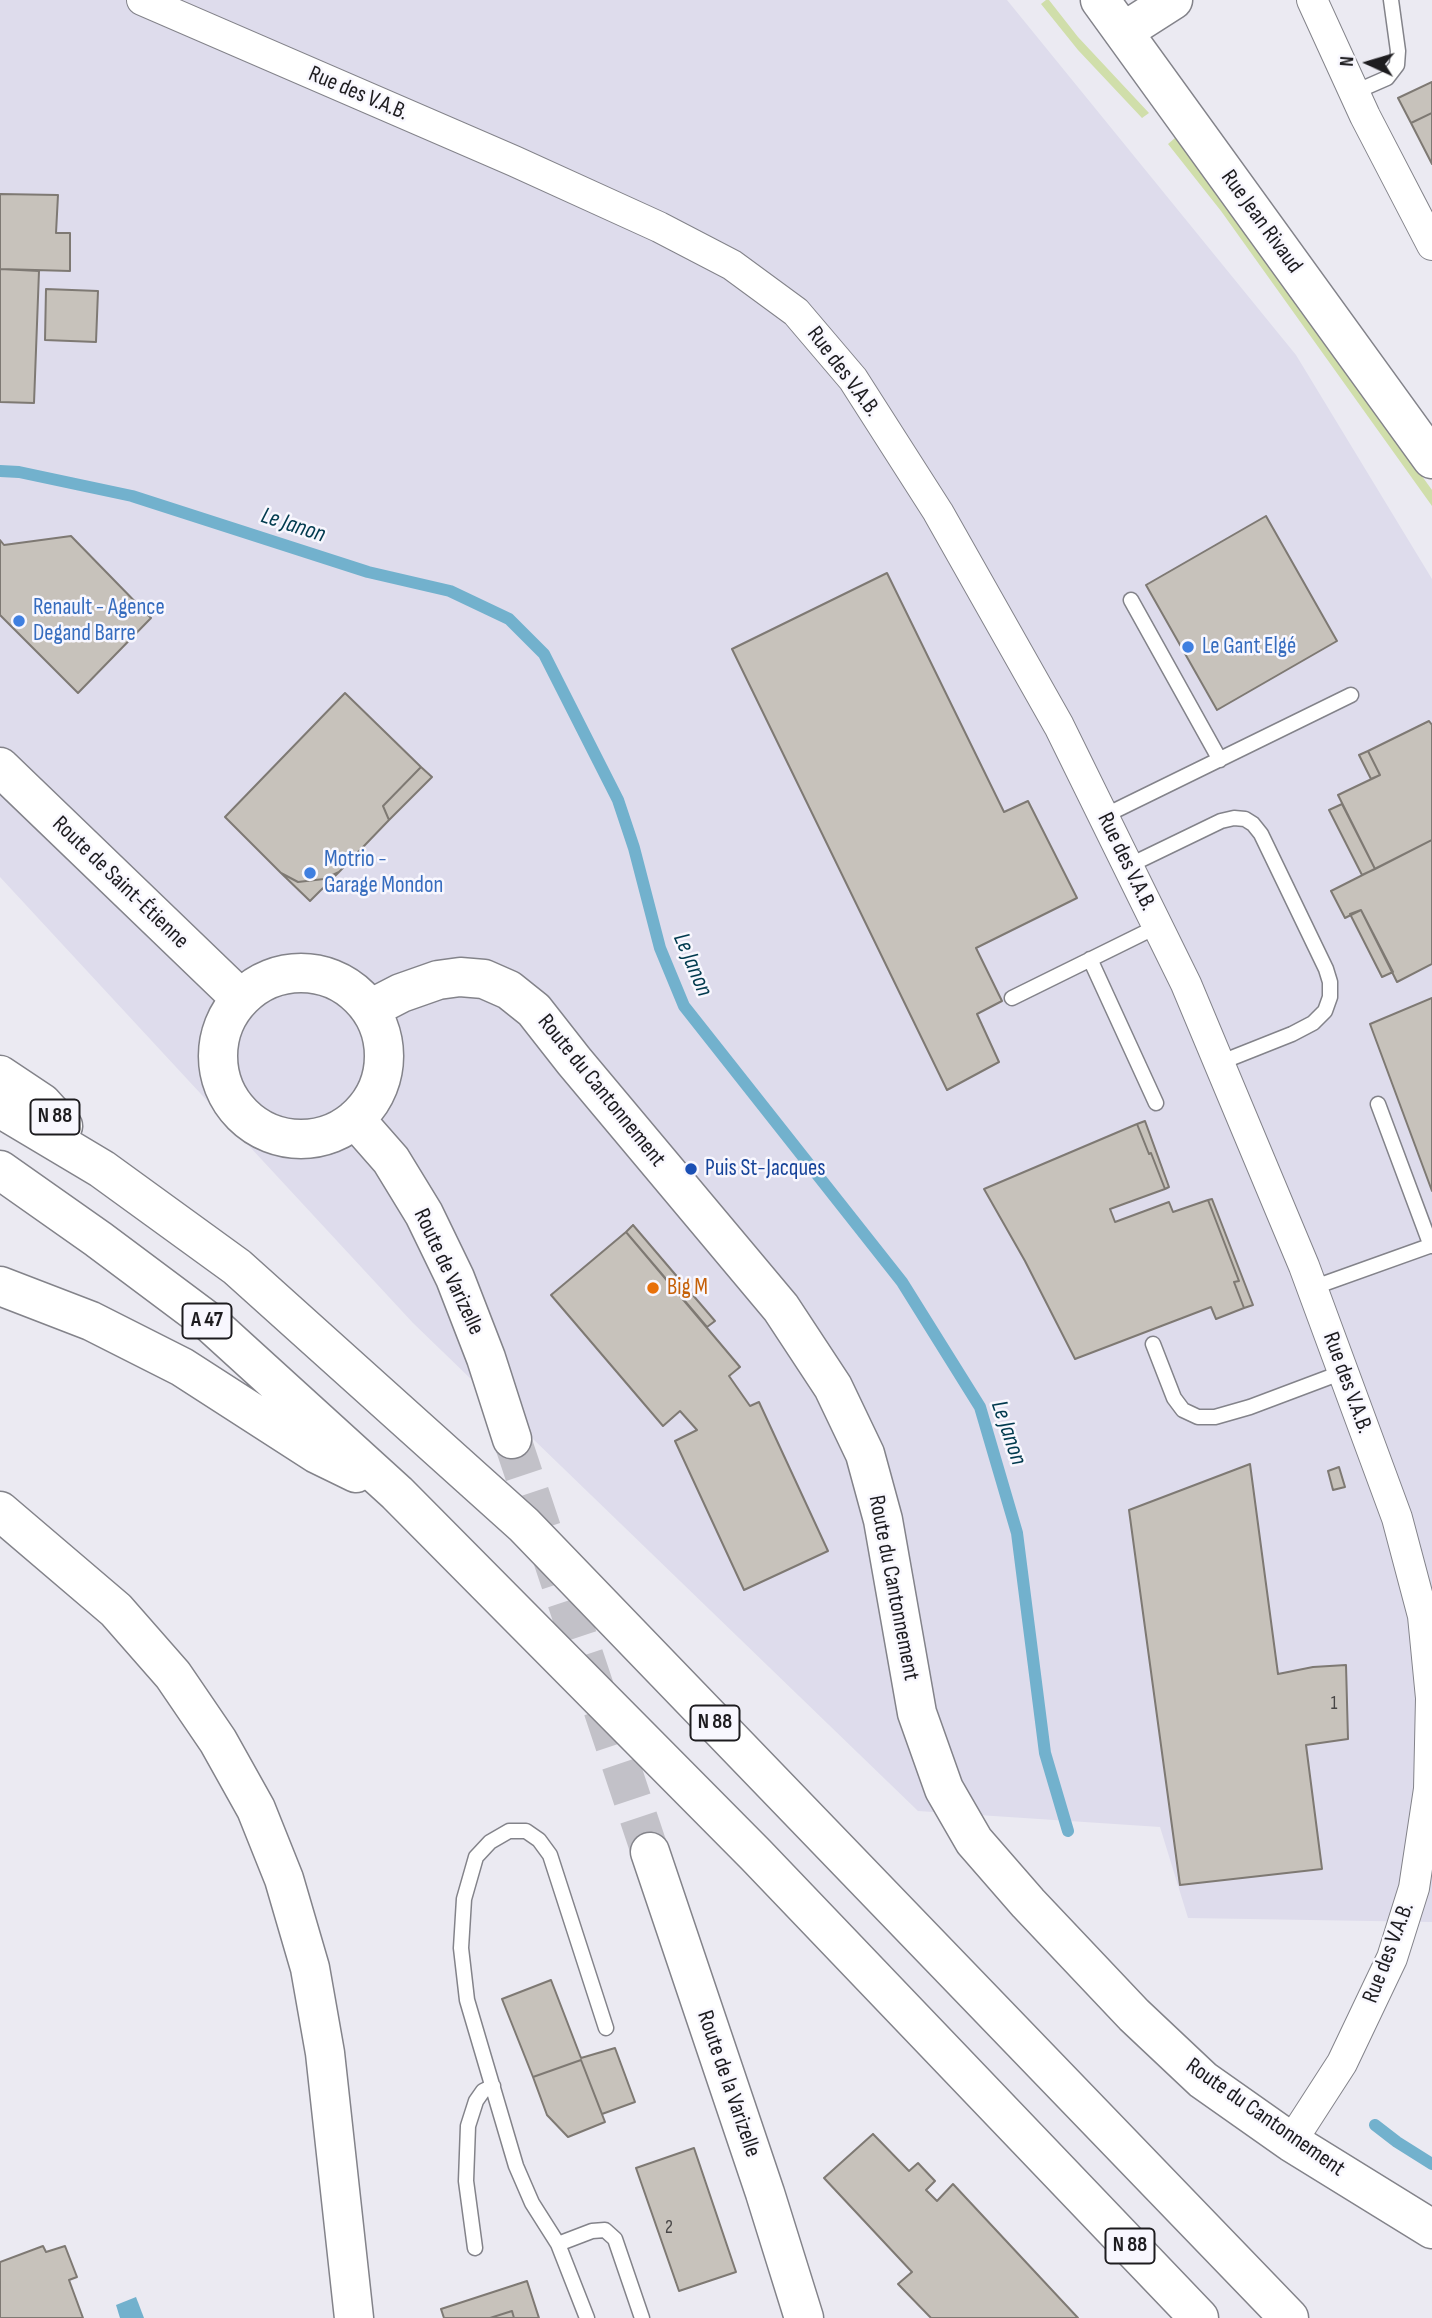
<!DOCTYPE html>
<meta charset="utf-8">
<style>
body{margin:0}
#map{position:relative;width:1432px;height:2318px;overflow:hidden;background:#ebeaf2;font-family:"Sofia Sans Condensed",sans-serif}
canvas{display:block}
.north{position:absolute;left:1334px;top:28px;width:70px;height:70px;-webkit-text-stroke:5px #f8f7fe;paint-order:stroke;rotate:274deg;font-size:19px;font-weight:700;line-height:28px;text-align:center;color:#1d1c1f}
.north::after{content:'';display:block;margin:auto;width:24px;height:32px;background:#1d1c1f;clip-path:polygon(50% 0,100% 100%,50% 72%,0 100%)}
</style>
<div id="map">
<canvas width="1432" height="2318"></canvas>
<div class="north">N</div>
</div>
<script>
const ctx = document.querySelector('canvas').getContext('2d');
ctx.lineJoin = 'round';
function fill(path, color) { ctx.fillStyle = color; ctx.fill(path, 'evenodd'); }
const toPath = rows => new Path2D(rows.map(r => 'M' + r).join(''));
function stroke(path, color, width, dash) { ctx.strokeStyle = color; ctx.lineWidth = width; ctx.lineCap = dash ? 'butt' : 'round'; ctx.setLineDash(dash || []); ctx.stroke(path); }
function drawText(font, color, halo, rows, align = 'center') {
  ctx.font = font + ' "Sofia Sans Condensed",sans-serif'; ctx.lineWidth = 5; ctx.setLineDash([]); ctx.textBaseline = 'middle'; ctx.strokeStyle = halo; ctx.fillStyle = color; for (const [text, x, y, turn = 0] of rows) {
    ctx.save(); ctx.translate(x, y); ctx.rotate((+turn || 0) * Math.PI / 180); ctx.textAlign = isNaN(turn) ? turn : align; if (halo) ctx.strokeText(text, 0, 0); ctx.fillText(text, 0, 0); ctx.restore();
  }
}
fill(toPath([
 [0,0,1007,0,1296,355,1432,579,1432,1922,1188,1918,1160,1827,918,1811,413,1323,0,877]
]), '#dedcec');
fill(toPath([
 [1046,0,1049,0,1078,37,1149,113,1142,118,1078,50,1041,4],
 [1175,138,1196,163,1432,490,1432,506,1221,211,1168,144]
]), '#d0deaa');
fill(toPath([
 [136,2297,144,2318,120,2318,116,2305]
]), '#72b1cd');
stroke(toPath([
 [0,471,19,472,132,496,368,572,450,591,509,619,544,654,618,800,634,848,660,948,684,1006,902,1282,980,1407,1017,1533,1045,1753,1068,1831],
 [1375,2125,1397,2142,1432,2164]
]), '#72b1cd', 12);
const building = toPath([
 [1432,82,1432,113,1411,123,1398,98,1432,82],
 [1432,113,1432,164,1411,123,1432,113],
 [0,194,58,195,56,233,70,233,70,271,0,269,0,194],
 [0,269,39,271,34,403,0,402,0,269],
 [46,289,98,291,96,342,45,340,46,289],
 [1266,516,1337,641,1217,710,1146,585,1266,516],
 [71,536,151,618,78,693,0,615,0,540,4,545,71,536],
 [887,573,1004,812,1028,801,1077,898,976,948,1002,1001,977,1014,999,1062,947,1090,732,649,887,573],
 [345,693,421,767,383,806,389,820,339,872,324,879,298,882,281,873,225,817,345,693],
 [1429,721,1432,725,1432,840,1375,869,1338,795,1380,775,1368,751,1429,721],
 [1368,751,1380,775,1371,779,1359,755,1368,751],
 [421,767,432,777,389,820,383,806,421,767],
 [1342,804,1375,869,1362,875,1329,810,1342,804],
 [1432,840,1432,964,1397,982,1361,910,1345,918,1331,891,1432,840],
 [339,872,310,901,281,873,298,882,324,879,339,872],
 [1361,910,1393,972,1382,977,1350,914,1361,910],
 [1432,998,1432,1191,1370,1024,1432,998],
 [1145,1121,1169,1187,1165,1189,1151,1153,1149,1154,1137,1124,1145,1121],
 [1137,1124,1149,1154,1151,1153,1165,1189,1110,1209,1115,1222,1169,1202,1173,1212,1208,1200,1239,1281,1234,1282,1244,1308,1216,1319,1211,1307,1075,1359,1025,1261,984,1189,1137,1124],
 [1212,1199,1253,1305,1244,1308,1234,1282,1239,1281,1208,1200,1212,1199],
 [633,1225,715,1321,707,1327,626,1232,633,1225],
 [626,1232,740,1367,729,1376,750,1406,759,1402,828,1551,744,1590,675,1441,697,1430,680,1411,663,1426,551,1295,626,1232],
 [1250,1464,1278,1674,1313,1667,1346,1665,1348,1739,1306,1745,1322,1869,1180,1885,1129,1510,1250,1464],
 [1339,1467,1345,1487,1333,1490,1328,1471,1339,1467],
 [551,1980,581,2058,615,2048,635,2102,602,2114,581,2060,533,2077,502,1999,551,1980],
 [581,2060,605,2122,568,2137,547,2115,533,2077,581,2060],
 [873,2134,909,2171,918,2163,935,2181,926,2190,937,2201,953,2184,1078,2318,931,2318,898,2284,912,2272,824,2178,873,2134],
 [694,2148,736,2272,679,2291,636,2168,694,2148],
 [43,2246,46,2252,65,2246,77,2277,69,2280,83,2318,0,2318,0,2262,43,2246],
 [527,2281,539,2318,514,2318,512,2311,490,2318,444,2318,441,2309,527,2281],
 [512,2311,514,2318,490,2318,512,2311]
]);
fill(building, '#c7c2bb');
stroke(building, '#7e7973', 2);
stroke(toPath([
 [512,1439,650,1852]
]), '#c2c1c8', 38, [38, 19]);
const lane = toPath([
 [1355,92,1387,78,1397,65,1398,51,1391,0],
 [1131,600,1220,760],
 [1104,816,1351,695],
 [1128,866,1221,821,1234,818,1245,819,1253,824,1261,834,1326,969,1330,982,1330,997,1325,1011,1313,1023,1292,1034,1219,1063],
 [1090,959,1156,1103],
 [1012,998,1158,926],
 [1378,1104,1431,1246],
 [1312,1288,1432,1245],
 [1153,1344,1174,1398,1183,1410,1198,1417,1215,1417,1250,1407,1343,1372],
 [558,2244,592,2231,605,2230,615,2239,642,2318],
 [475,2248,466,2181,468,2126,476,2101,483,2091,493,2086],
 [587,2318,558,2244,532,2203,516,2166,467,2000,461,1948,464,1899,476,1857,490,1842,509,1831,526,1831,539,1840,550,1855,606,2028]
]);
const street = toPath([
 [142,0,514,161,659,227,732,265,796,312,853,379,938,512,1059,726,1186,984,1304,1266,1397,1518,1423,1616,1431,1698,1429,1789,1414,1888,1392,1958,1342,2063,1291,2142],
 [1312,0,1365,116,1432,245]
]);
const secondary = toPath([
 [1100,0,1432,459],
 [1123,32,1173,0],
 [0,767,240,998],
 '218 1056a83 83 0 1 1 166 0a83 83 0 1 1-166 0Z',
 [370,1009,401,993,438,980,460,977,484,979,509,990,534,1010,574,1061,781,1308,833,1387,865,1454,883,1520,917,1713,944,1789,974,1841,1028,1903,1134,2015,1203,2080,1291,2142,1432,2229],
 [355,1119,391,1160,424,1214,455,1278,486,1358,512,1439],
 [650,1852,765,2193,804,2318]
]);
const highway = toPath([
 [0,1075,42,1103,63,1126],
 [0,1108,102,1169,237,1267,524,1525,1289,2318],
 [0,1170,98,1239,209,1322,397,1493,756,1855,1199,2318],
 [0,1286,91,1321,182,1367,317,1454,356,1473],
 [0,1511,116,1610,173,1675,218,1741,256,1809,284,1879,310,1968,325,2053,354,2318]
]);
stroke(lane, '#83838a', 17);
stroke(street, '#83838a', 32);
stroke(secondary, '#83838a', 41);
stroke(highway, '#83838a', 41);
stroke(lane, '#fff', 14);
stroke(street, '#fff', 30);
stroke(secondary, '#fff', 38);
stroke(highway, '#fff', 38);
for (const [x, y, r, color] of [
 [19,621,7,"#3f7fe0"],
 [1188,647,7,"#3f7fe0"],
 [310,873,7,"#3f7fe0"],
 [691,1169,7,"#1a4fb4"],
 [653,1288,7,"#e8710a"]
]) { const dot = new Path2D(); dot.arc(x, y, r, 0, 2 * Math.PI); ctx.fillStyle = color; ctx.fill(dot); stroke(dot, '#f8f7fe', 2.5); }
drawText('19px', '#484646', null, [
 ["1",1334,1704],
 ["2",669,2228]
]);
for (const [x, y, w] of [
 [55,1117,49],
 [207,1321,49],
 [715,1723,49],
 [1130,2246,49]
]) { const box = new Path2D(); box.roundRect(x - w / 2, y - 17.5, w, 35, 5); ctx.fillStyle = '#f8f7fe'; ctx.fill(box); stroke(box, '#1d1c1f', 2); }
drawText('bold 21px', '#1d1c1f', null, [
 ["N 88",55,1117],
 ["A 47",207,1321],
 ["N 88",715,1723],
 ["N 88",1130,2246]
]);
drawText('23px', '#1d1c1f', '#f8f7fe', [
 ["Rue des V.A.B.",358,94,23],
 ["Rue Jean Rivaud",1261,222,54],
 ["Rue des V.A.B.",843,372,53],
 ["Rue des V.A.B.",1126,862,64],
 ["Route de Saint-Étienne",120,883,44],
 ["Route du Cantonnement",601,1091,51],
 ["Route de Varizelle",448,1272,65],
 ["Rue des V.A.B.",1347,1383,70],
 ["Route du Cantonnement",893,1588,79],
 ["Rue des V.A.B.",1389,1953,-69],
 ["Route de la Varizelle",728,2084,71],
 ["Route du Cantonnement",1265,2118,35]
]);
drawText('23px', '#366cbe', '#f8f7fe', [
 ["Renault - Agence",33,608],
 ["Degand Barre",33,634],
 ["Le Gant Elgé",1202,647],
 ["Motrio -",324,860],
 ["Garage Mondon",324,886]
], 'left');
drawText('23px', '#164399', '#f8f7fe', [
 ["Puis St-Jacques",705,1169]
], 'left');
drawText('23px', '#c56008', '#f8f7fe', [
 ["Big M",667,1288]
], 'left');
drawText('italic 24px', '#013a4e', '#f8f7fe', [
 ["Le Janon",293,526,18],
 ["Le Janon",692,965,67],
 ["Le Janon",1008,1433,71]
]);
</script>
